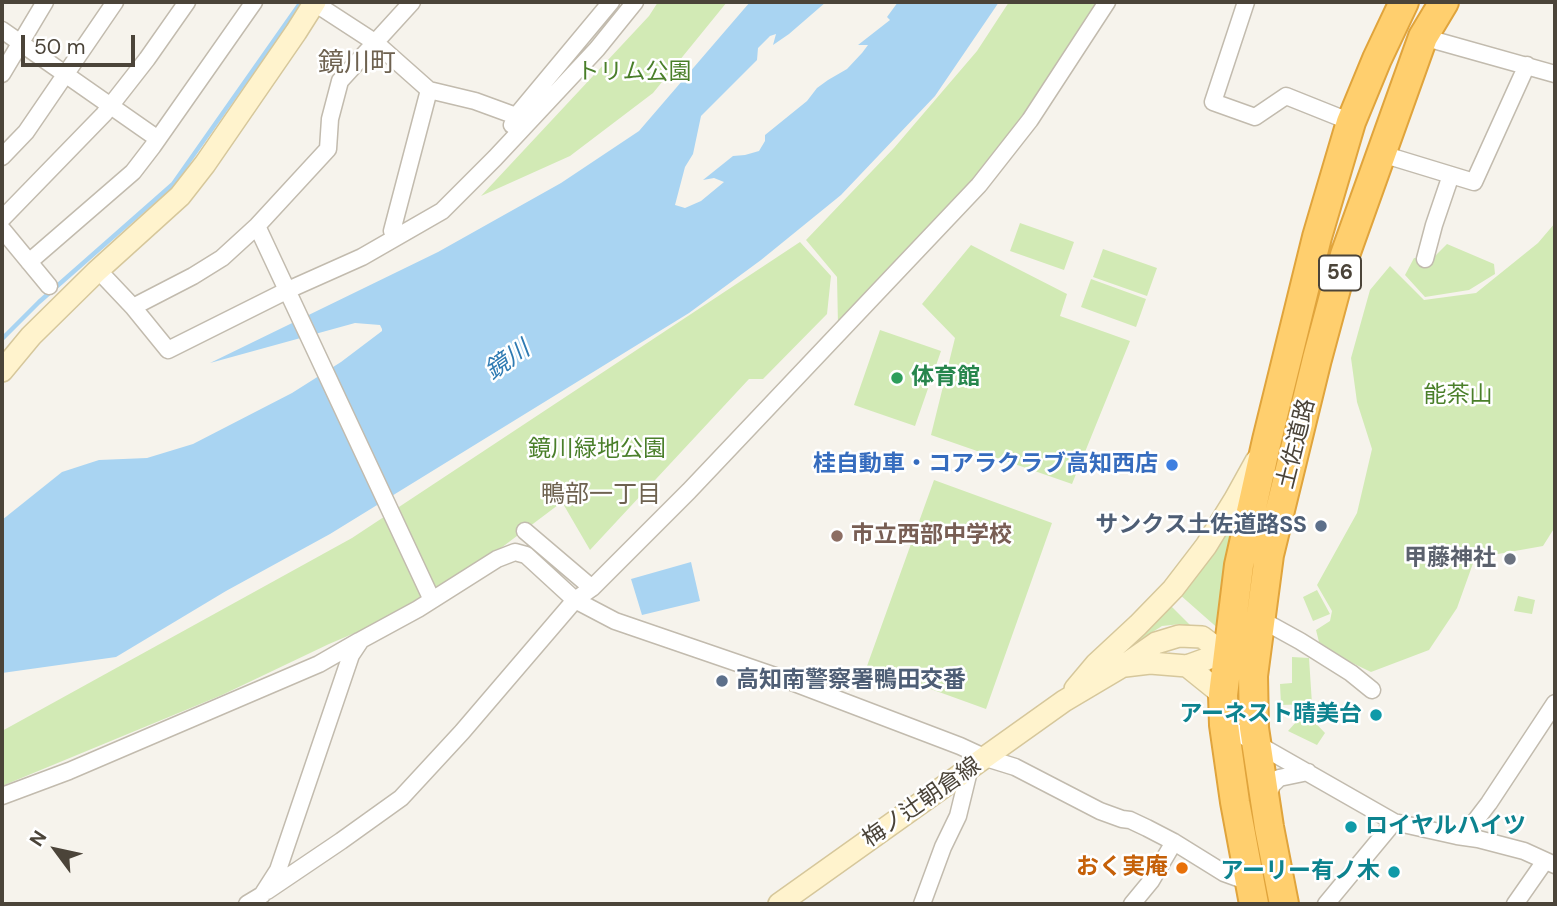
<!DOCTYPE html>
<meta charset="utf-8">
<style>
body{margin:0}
#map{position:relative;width:1557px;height:906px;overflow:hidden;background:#f6f3ec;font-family:"DM Sans",sans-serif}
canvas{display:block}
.frame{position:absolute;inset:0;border:4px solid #4b4439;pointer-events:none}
.north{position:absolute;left:21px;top:815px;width:70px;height:70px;-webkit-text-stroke:5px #fff;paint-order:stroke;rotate:303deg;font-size:19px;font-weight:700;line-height:28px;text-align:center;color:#4b4439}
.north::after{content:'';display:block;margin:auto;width:24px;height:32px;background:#4b4439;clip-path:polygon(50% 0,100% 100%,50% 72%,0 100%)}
.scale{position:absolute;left:21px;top:35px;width:114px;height:32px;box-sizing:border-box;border:4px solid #4b4439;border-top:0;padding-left:9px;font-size:21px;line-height:24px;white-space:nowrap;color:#4b4439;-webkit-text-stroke:5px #fff;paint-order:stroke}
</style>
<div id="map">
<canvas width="1557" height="906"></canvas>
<div class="frame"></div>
<div class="north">N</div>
<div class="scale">50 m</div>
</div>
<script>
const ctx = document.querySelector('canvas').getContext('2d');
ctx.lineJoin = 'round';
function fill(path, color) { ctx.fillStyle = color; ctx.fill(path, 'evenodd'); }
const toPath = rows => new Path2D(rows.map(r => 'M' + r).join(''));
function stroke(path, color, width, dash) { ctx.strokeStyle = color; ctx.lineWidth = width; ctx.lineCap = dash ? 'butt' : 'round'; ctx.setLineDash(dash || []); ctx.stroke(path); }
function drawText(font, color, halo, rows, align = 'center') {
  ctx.font = font + ' "DM Sans","Noto Sans JP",sans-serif'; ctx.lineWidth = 5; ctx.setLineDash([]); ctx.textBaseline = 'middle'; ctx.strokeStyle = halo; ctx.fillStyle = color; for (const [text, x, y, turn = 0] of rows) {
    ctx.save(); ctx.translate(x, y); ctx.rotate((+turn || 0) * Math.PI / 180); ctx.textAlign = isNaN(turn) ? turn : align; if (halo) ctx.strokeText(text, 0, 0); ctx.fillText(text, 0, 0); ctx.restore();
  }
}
fill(toPath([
 [658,2,727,2,653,93,570,156,481,196,649,16],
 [1009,2,1102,2,1027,117,976,182,838,325,837,277,806,240,894,148,977,51],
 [1020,223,1074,242,1064,270,1010,251],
 [1555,223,1555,502,1554,505,1555,527,1543,546,1498,554,1476,555,1457,608,1429,650,1371,672,1344,659,1319,642,1316,630,1330,621,1332,611,1317,585,1357,513,1372,449,1357,402,1351,358,1370,290,1390,266,1424,300,1476,293,1538,243],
 [800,242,831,276,827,314,763,379,749,379,590,550,562,502,432,600,329,644,222,695,2,786,2,731,352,538],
 [1447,244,1494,264,1495,274,1469,290,1425,297,1405,275,1414,258,1431,260],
 [971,245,1067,294,1060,316,1130,341,1072,484,931,435,955,338,922,304],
 [1103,249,1157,268,1147,296,1093,277],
 [1091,279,1146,299,1136,327,1081,307],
 [880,330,941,351,915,426,854,405],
 [934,480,1052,523,986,709,867,666],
 [1246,495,1221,631,1179,594],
 [1317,590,1330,614,1313,621,1303,597],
 [1518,596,1535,600,1532,614,1514,611],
 [1170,605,1192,627,1181,624,1162,626,1137,642],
 [1292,657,1309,658,1312,704,1281,705,1280,684,1292,683],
 [1305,712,1325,733,1317,745,1288,731]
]), '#d2eab5');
fill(toPath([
 [750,2,826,2,789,34,773,45,776,34,770,36,758,48,757,60,701,116,693,154,685,167,675,205,685,208,701,201,724,182,714,178,703,180,733,156,745,155,759,151,765,141,765,135,807,101,817,88,828,80,847,69,862,53,868,45,858,45,890,20,887,17,898,2,999,2,935,96,841,195,761,260,689,313,330,534,226,591,116,657,2,673,2,520,62,472,99,460,147,458,193,444,292,393,341,362,382,331,382,329,380,325,355,323,210,363,438,252,561,183,639,131],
 [691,562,700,601,642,615,631,579]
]), '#a9d4f2');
stroke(toPath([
 [2,339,39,302,173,184,301,2]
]), '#a9d4f2', 4.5);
const street = toPath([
 [313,2,376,43,429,90,392,231],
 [1246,2,1213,102,1255,117,1286,96,1351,122],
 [2,30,158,139],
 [1423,37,1555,74],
 [2,74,45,2],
 [429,90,475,101,516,116,512,125],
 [516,116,611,2],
 [1382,154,1474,182,1527,65],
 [2,157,26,132,115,2],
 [2,219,104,114,147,59,187,2],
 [257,226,432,600],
 [2,229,49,286],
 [1425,259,1434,225,1451,175],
 [29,262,133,172,153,146,254,2],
 [98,270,133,307,193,276,222,258,257,226,328,149,330,119,340,81,412,2],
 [133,307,168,350,288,290,362,257,442,211,495,158,597,49,635,2],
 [525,531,592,588],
 [1260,619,1300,641,1351,673,1372,690],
 [1224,725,1394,822,1457,836,1478,839,1524,851,1555,865],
 [2,796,69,771,319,664,359,641],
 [1267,799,1272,785,1279,778,1308,772],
 [1463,837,1489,803,1555,703],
 [267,891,341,841,401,798,462,732,575,600,592,588,689,491,979,185,1030,120,1107,2],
 [247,904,262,895,278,870,351,655,361,640,418,609,497,559,515,552,526,555,575,600,615,621,784,679,960,746,986,758,1015,767,1100,811,1122,819,1130,820,1147,828,1174,842,1224,873,1249,882],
 [922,904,943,847,958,816,969,771],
 [1132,904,1151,881,1174,842],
 [1326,904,1394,822],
 [1515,904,1545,861]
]);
const secondary = toPath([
 [2,371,31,336,96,272,180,196,205,164,296,32,315,2],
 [1125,666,1150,663,1187,666,1223,653,1230,644],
 [1187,666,1223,695],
 [1075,689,1096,664,1138,625,1173,589,1206,546,1235,499,1256,461],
 [779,904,1064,701,1123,666,1156,643,1179,636,1202,637,1238,664]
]);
const highway = toPath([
 [1254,904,1235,802,1224,725,1223,695,1239,565,1267,440,1317,237,1351,122,1377,59,1404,2],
 [1284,904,1269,827,1254,728,1253,676,1269,555,1317,359,1345,255,1423,37,1444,2]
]);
stroke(street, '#c2bbae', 19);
stroke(secondary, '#d6c79b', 24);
stroke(highway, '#e0a43c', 32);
stroke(street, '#fff', 16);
stroke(secondary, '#fff3cd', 21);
stroke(highway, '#ffcf6e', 28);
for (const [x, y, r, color] of [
 [897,378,7,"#2e9e5b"],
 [1172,465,7,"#3f7fe0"],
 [1321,526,7,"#5c6f8a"],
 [837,536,7,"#8d6e63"],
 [1510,559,7,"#6b7280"],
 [722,681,7,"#5c6f8a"],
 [1376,715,7,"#0f9aa8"],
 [1351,827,7,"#0f9aa8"],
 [1182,868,7,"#e8710a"],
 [1394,872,7,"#0f9aa8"]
]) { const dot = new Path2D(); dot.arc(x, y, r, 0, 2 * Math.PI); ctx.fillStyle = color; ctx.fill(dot); stroke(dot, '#fff', 2.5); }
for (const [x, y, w] of [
 [1340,273,42]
]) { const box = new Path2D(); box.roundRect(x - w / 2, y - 17.5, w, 35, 5); ctx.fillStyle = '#fff'; ctx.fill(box); stroke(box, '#4b4439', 2); }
drawText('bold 21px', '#4b4439', null, [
 ["56",1340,273]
]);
drawText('23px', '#4a7f2a', '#fff', [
 ["トリム公園",634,73],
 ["能茶山",1458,396],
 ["鏡川緑地公園",597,450]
]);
drawText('bold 23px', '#27864d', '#fff', [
 ["体育館",911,378]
], 'left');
drawText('23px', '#4b4439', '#fff', [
 ["土佐道路",1297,444,-76],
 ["梅ノ辻朝倉線",922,803,-35]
]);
drawText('bold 23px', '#366cbe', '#fff', [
 ["桂自動車・コアラクラブ高知西店",1158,465]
], 'right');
drawText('bold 23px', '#4e5e75', '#fff', [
 ["サンクス土佐道路SS",1307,526],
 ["高知南警察署鴨田交番",736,681,"left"]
], 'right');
drawText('bold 23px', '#785e54', '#fff', [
 ["市立西部中学校",851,536]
], 'left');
drawText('bold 23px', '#5b616d', '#fff', [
 ["甲藤神社",1496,559]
], 'right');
drawText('bold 23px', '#0d838f', '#fff', [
 ["アーネスト晴美台",1362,715],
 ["ロイヤルハイツ",1365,827,"left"],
 ["アーリー有ノ木",1380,872]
], 'right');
drawText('bold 23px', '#c56008', '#fff', [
 ["おく実庵",1168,868]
], 'right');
drawText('italic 24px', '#2e7ab2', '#fff', [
 ["鏡川",508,361,-35]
]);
drawText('24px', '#6e6250', '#fff', [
 ["鴨部一丁目",601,496]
]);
drawText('26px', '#6e6250', '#fff', [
 ["鏡川町",357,64]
]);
</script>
